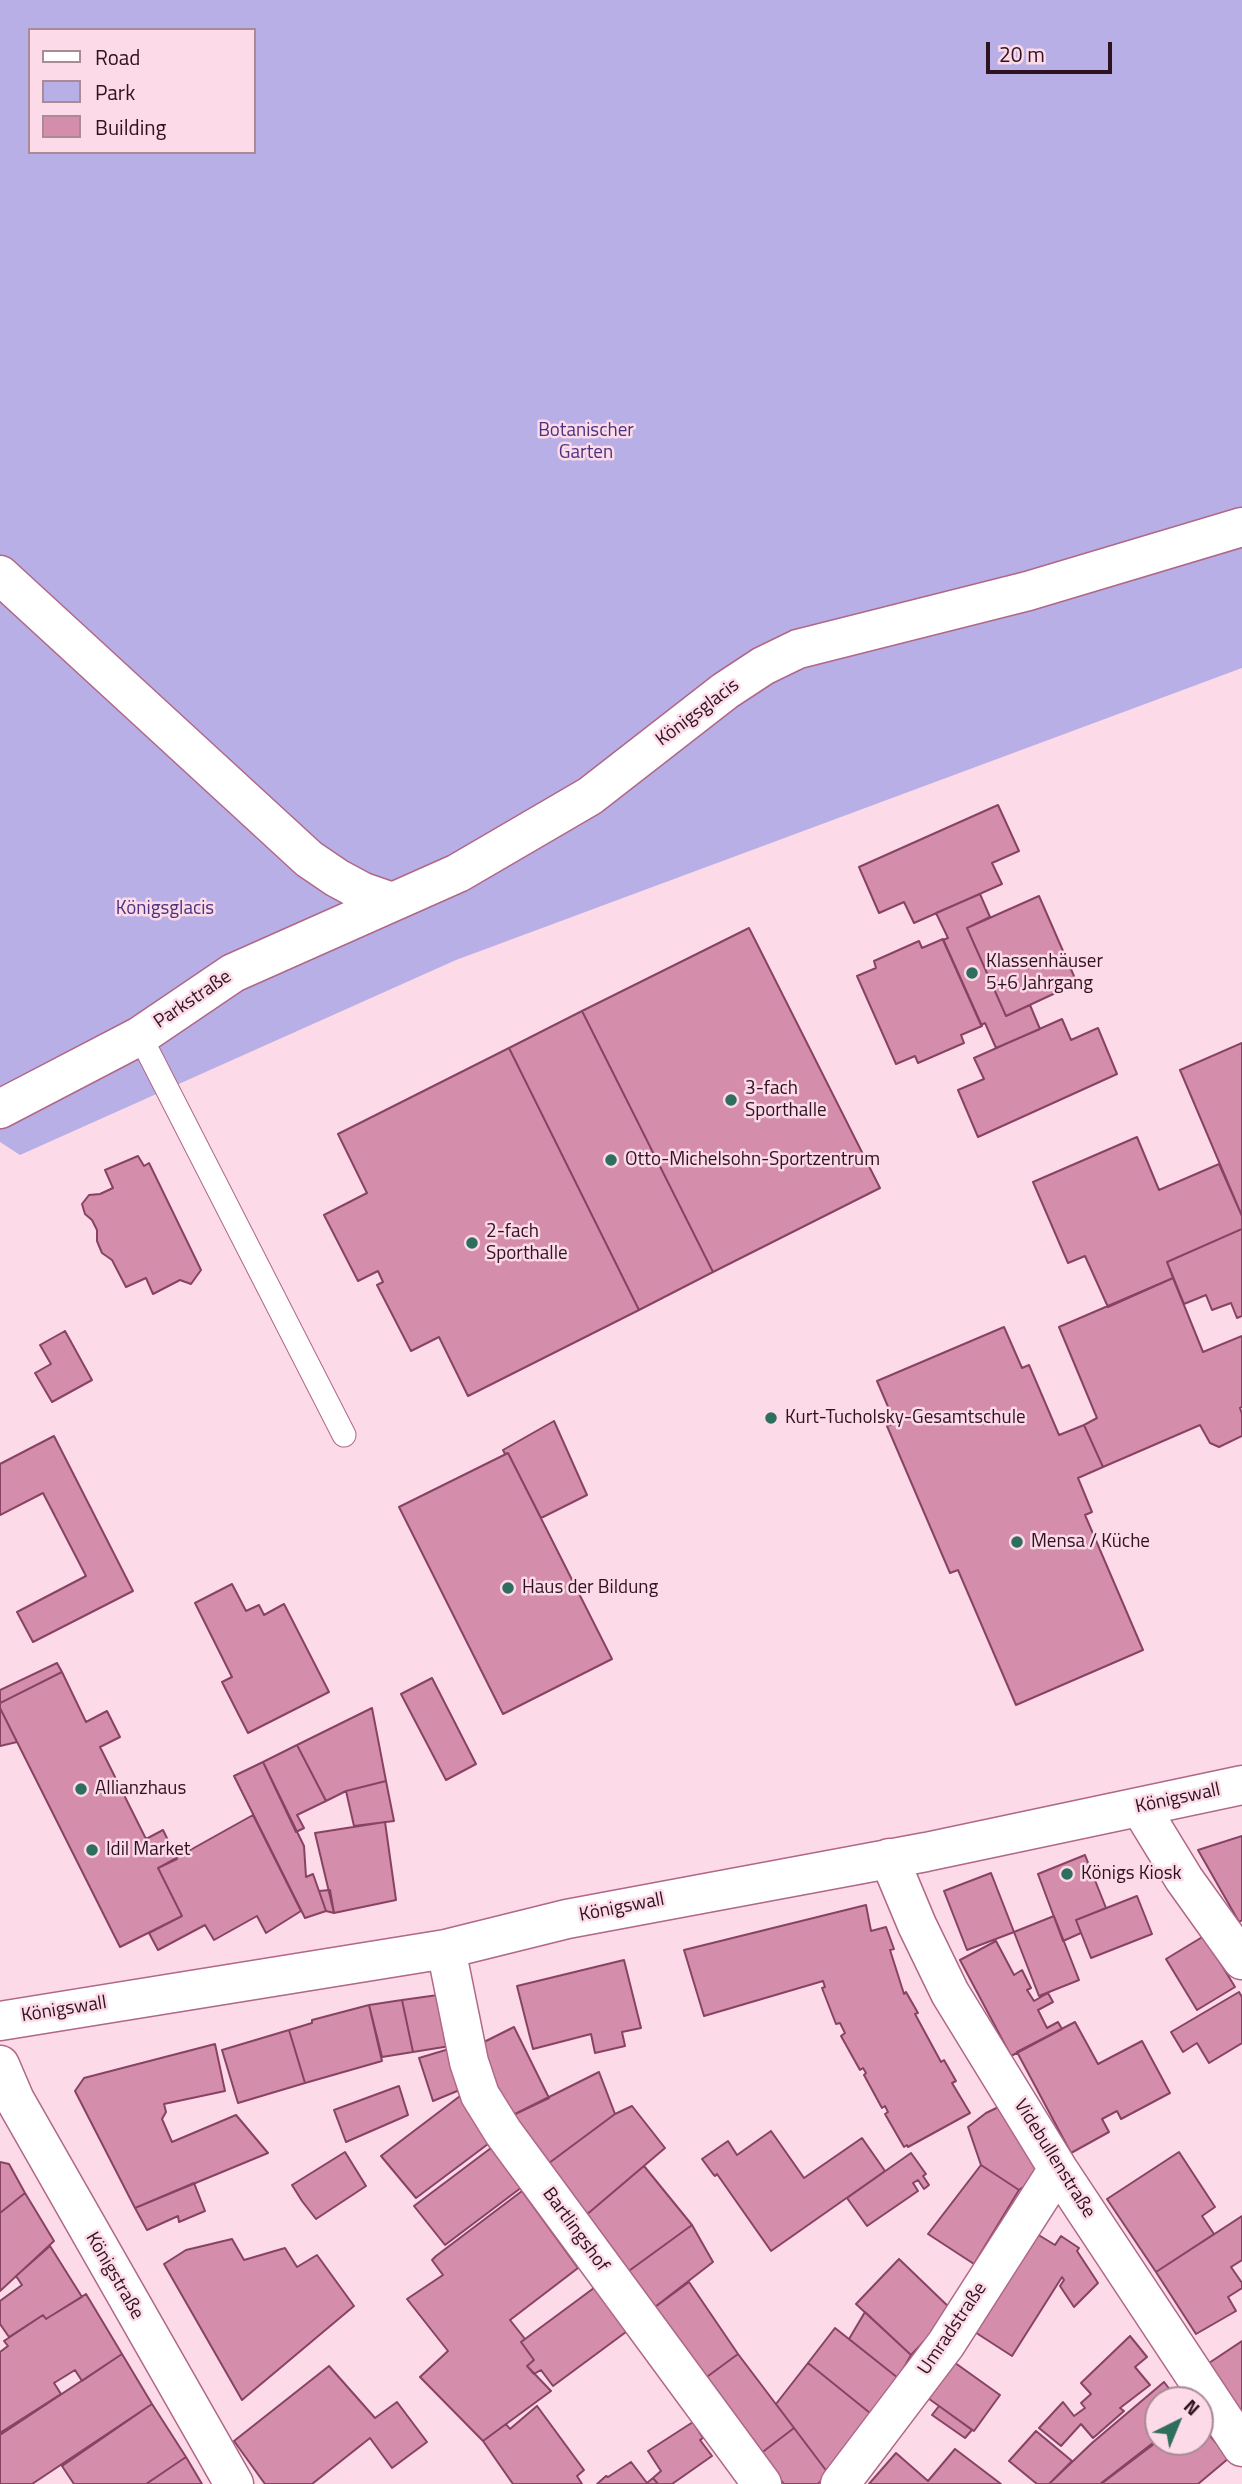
<!DOCTYPE html>
<meta charset="utf-8">
<style>
body{margin:0}
#map{position:relative;width:1242px;height:2484px;overflow:hidden;background:#fcdae7;font-family:"Titillium Web",sans-serif}
canvas{display:block}
.legend{position:absolute;left:28px;top:28px;width:228px;height:126px;box-sizing:border-box;background:#fcdae7;border:2px solid #aa8a97;margin:0;padding:9px 12px;list-style:none;font-size:21px;color:#2f1220}
.legend li{display:flex;align-items:center;gap:14px;height:35px}
.legend b{width:35px;border:2px solid #aa8a97}
.north{position:absolute;left:1144px;top:2386px;width:70px;height:70px;box-sizing:border-box;background:#fcdae7;border:2px solid #aa8a97;border-radius:50%;rotate:43deg;font-size:19px;font-weight:700;line-height:28px;text-align:center;color:#2f1220}
.north::after{content:'';display:block;margin:auto;width:24px;height:32px;background:#2e6e5c;clip-path:polygon(50% 0,100% 100%,50% 72%,0 100%)}
.scale{position:absolute;left:986px;top:42px;width:126px;height:32px;box-sizing:border-box;border:4px solid #2f1220;border-top:0;padding-left:9px;font-size:21px;line-height:24px;white-space:nowrap;color:#2f1220;-webkit-text-stroke:5px #fcdae7;paint-order:stroke}
</style>
<div id="map">
<canvas width="1242" height="2484"></canvas>
<ul class="legend">
<li><b style="height:9px;background:#fff"></b>Road</li>
<li><b style="height:19px;background:#b8afe6"></b>Park</li>
<li><b style="height:19px;background:#d48eac"></b>Building</li>
</ul>
<div class="north">N</div>
<div class="scale">20 m</div>
</div>
<script>
const ctx = document.querySelector('canvas').getContext('2d');
ctx.lineJoin = 'round';
function fill(path, color) { ctx.fillStyle = color; ctx.fill(path, 'evenodd'); }
const toPath = rows => new Path2D(rows.map(r => 'M' + r).join(''));
function stroke(path, color, width, dash) { ctx.strokeStyle = color; ctx.lineWidth = width; ctx.lineCap = dash ? 'butt' : 'round'; ctx.setLineDash(dash || []); ctx.stroke(path); }
function drawText(font, color, halo, rows, align = 'center') {
  ctx.font = font + ' "Titillium Web",sans-serif'; ctx.lineWidth = 5; ctx.setLineDash([]); ctx.textBaseline = 'middle'; ctx.strokeStyle = halo; ctx.fillStyle = color; for (const [text, x, y, turn = 0] of rows) {
    ctx.save(); ctx.translate(x, y); ctx.rotate((+turn || 0) * Math.PI / 180); ctx.textAlign = isNaN(turn) ? turn : align; if (halo) ctx.strokeText(text, 0, 0); ctx.fillText(text, 0, 0); ctx.restore();
  }
}
fill(toPath([
 [0,0,1242,0,1242,668,456,960,20,1155,0,1142],
 [30,30,254,30,254,152,30,152]
]), '#b8afe6');
const building = toPath([
 [998,805,1019,851,992,863,1002,884,914,923,904,902,879,913,859,867,998,805],
 [980,894,990,917,967,928,1006,1016,1030,1005,1040,1029,996,1048,985,1023,981,1025,943,940,948,938,936,913,980,894],
 [1039,896,1077,983,1006,1016,967,928,1039,896],
 [749,928,880,1188,713,1272,582,1011,749,928],
 [943,939,982,1026,961,1035,964,1043,918,1063,915,1056,896,1064,857,976,876,968,874,961,919,941,922,948,943,939],
 [582,1011,713,1272,639,1310,509,1048,582,1011],
 [1062,1019,1071,1040,1098,1028,1117,1074,978,1137,958,1090,984,1079,974,1058,1062,1019],
 [1242,1043,1242,1216,1180,1070,1242,1043],
 [509,1048,639,1310,468,1396,439,1337,411,1351,377,1285,383,1282,378,1271,358,1281,324,1215,367,1193,338,1134,509,1048],
 [1137,1137,1159,1190,1219,1164,1242,1216,1242,1229,1167,1262,1173,1278,1108,1307,1085,1256,1068,1263,1033,1182,1137,1137],
 [138,1156,144,1166,149,1163,201,1270,191,1284,180,1280,153,1294,146,1278,126,1287,112,1260,102,1253,97,1241,97,1230,92,1220,85,1214,82,1204,89,1195,100,1194,113,1188,105,1170,138,1156],
 [1242,1229,1242,1316,1237,1318,1231,1303,1212,1310,1206,1295,1184,1304,1167,1262,1242,1229],
 [1173,1278,1203,1352,1242,1336,1242,1407,1240,1408,1242,1414,1242,1436,1219,1447,1210,1443,1200,1425,1103,1467,1084,1425,1097,1418,1059,1327,1173,1278],
 [1004,1327,1022,1368,1029,1365,1059,1435,1084,1425,1103,1467,1078,1478,1092,1512,1085,1515,1143,1650,1016,1705,958,1570,950,1573,887,1426,895,1423,877,1381,1004,1327],
 [65,1331,92,1380,52,1402,35,1373,51,1364,40,1345,65,1331],
 [554,1421,587,1495,541,1518,508,1453,505,1454,503,1450,554,1421],
 [54,1436,133,1591,33,1642,17,1612,86,1576,43,1493,0,1515,0,1464,54,1436],
 [508,1453,612,1659,503,1714,399,1507,508,1453],
 [232,1584,246,1611,259,1605,264,1615,284,1604,329,1692,248,1733,222,1682,232,1677,195,1603,232,1584],
 [57,1663,62,1672,0,1703,0,1690,57,1663],
 [62,1672,86,1722,107,1711,120,1737,100,1747,146,1839,163,1830,177,1859,158,1868,182,1916,120,1947,0,1708,0,1703,62,1672],
 [432,1678,476,1764,446,1780,401,1694,432,1678],
 [0,1708,17,1742,0,1746,0,1708],
 [372,1708,386,1781,346,1791,326,1801,297,1745,372,1708],
 [297,1745,326,1801,297,1815,304,1828,296,1832,263,1762,297,1745],
 [263,1762,304,1846,306,1877,313,1874,326,1911,305,1918,234,1776,263,1762],
 [386,1781,394,1821,354,1826,346,1791,386,1781],
 [253,1815,301,1911,266,1933,257,1916,214,1940,205,1925,158,1950,149,1933,182,1916,158,1868,253,1815],
 [385,1822,396,1900,334,1913,315,1833,385,1822],
 [1242,1836,1242,1920,1239,1922,1198,1850,1242,1836],
 [1085,1855,1106,1908,1076,1920,1081,1933,1063,1941,1038,1874,1085,1855],
 [991,1873,1014,1932,967,1950,944,1891,991,1873],
 [330,1890,334,1913,326,1911,319,1891,330,1890],
 [1137,1896,1152,1934,1091,1958,1076,1920,1137,1896],
 [866,1905,871,1931,886,1927,894,1949,890,1950,904,1994,906,1992,918,2013,915,2014,941,2062,944,2060,956,2081,952,2083,970,2113,908,2147,907,2145,904,2147,885,2114,888,2112,885,2106,882,2108,864,2075,866,2073,863,2068,860,2070,841,2036,845,2033,840,2023,836,2024,822,1988,825,1987,823,1981,704,2016,684,1950,866,1905],
 [1054,1916,1079,1980,1039,1996,1014,1932,1054,1916],
 [1204,1936,1235,1987,1197,2010,1166,1959,1204,1936],
 [996,1941,1014,1975,1022,1970,1031,1988,1027,1990,1034,2001,1048,1993,1053,2002,1038,2010,1047,2028,1058,2022,1062,2029,1011,2056,960,1960,996,1941],
 [624,1960,641,2028,622,2032,625,2046,595,2053,591,2034,533,2049,517,1986,624,1960],
 [1239,1992,1242,1997,1242,2043,1209,2063,1197,2043,1183,2052,1171,2032,1239,1992],
 [438,1995,450,2046,413,2052,402,2000,438,1995],
 [402,2000,413,2052,382,2057,369,2005,402,2000],
 [369,2005,382,2061,305,2083,289,2030,312,2023,312,2020,369,2005],
 [1075,2022,1098,2064,1142,2041,1170,2093,1121,2119,1117,2111,1102,2119,1109,2132,1071,2153,1017,2052,1075,2022],
 [514,2027,549,2098,509,2117,474,2047,514,2027],
 [289,2030,305,2083,238,2103,222,2050,289,2030],
 [215,2044,225,2091,164,2104,166,2112,162,2119,172,2142,236,2115,268,2153,135,2208,75,2091,84,2078,215,2044],
 [449,2049,462,2089,433,2101,419,2058,449,2049],
 [599,2072,615,2114,545,2166,509,2117,599,2072],
 [399,2086,408,2115,346,2142,334,2110,399,2086],
 [464,2093,488,2144,416,2198,381,2156,464,2093],
 [1009,2102,1039,2176,1019,2190,981,2165,968,2127,986,2113,1009,2102],
 [632,2106,665,2148,585,2216,545,2166,615,2114,632,2106],
 [771,2131,804,2178,862,2138,885,2171,771,2251,717,2174,715,2176,713,2174,702,2159,728,2141,737,2155,771,2131],
 [491,2148,522,2187,445,2245,414,2206,491,2148],
 [345,2152,366,2186,316,2219,302,2201,292,2185,345,2152],
 [1179,2152,1215,2207,1202,2216,1214,2234,1156,2272,1107,2199,1179,2152],
 [911,2153,926,2174,923,2176,929,2185,924,2189,918,2180,913,2183,918,2191,867,2226,847,2198,911,2153],
 [0,2162,9,2164,25,2193,0,2213,0,2162],
 [981,2165,1019,2190,974,2264,928,2234,981,2165],
 [644,2166,692,2225,626,2273,585,2216,644,2166],
 [194,2183,205,2211,179,2222,178,2216,147,2230,135,2208,194,2183],
 [522,2191,578,2268,510,2320,525,2339,521,2342,534,2360,527,2366,551,2391,483,2441,420,2377,448,2351,407,2299,443,2275,432,2260,436,2256,522,2191],
 [25,2193,54,2241,0,2291,0,2213,25,2193],
 [1242,2216,1242,2260,1231,2267,1242,2283,1242,2288,1228,2297,1236,2311,1196,2334,1156,2272,1242,2216],
 [692,2225,713,2262,651,2310,626,2273,692,2225],
 [1027,2228,1055,2245,1061,2236,1079,2248,1077,2251,1098,2283,1074,2307,1060,2286,1064,2280,1062,2277,1012,2356,967,2327,1027,2228],
 [232,2239,244,2260,285,2248,297,2267,317,2255,354,2306,242,2400,164,2264,186,2250,232,2239],
 [50,2246,82,2297,46,2319,43,2315,9,2337,0,2324,0,2301,22,2285,16,2276,50,2246],
 [899,2259,953,2311,911,2355,856,2304,899,2259],
 [689,2282,738,2354,704,2379,651,2310,689,2282],
 [598,2285,630,2329,553,2386,541,2370,534,2374,527,2366,534,2360,521,2342,598,2285],
 [86,2294,122,2354,82,2381,75,2370,54,2383,61,2394,0,2433,0,2352,8,2346,4,2341,43,2315,46,2319,86,2294],
 [865,2312,911,2355,898,2378,849,2339,865,2312],
 [835,2328,898,2378,870,2413,808,2363,835,2328],
 [1130,2336,1147,2357,1135,2367,1150,2385,1120,2408,1124,2411,1093,2438,1081,2424,1061,2446,1039,2428,1063,2402,1074,2416,1085,2408,1081,2403,1091,2394,1081,2383,1130,2336],
 [1242,2341,1242,2413,1209,2363,1242,2341],
 [122,2354,152,2404,32,2484,0,2484,0,2435,122,2354],
 [738,2354,794,2428,760,2454,704,2379,738,2354],
 [951,2360,1000,2395,974,2431,925,2396,951,2360],
 [808,2363,870,2413,828,2473,776,2404,808,2363],
 [329,2366,375,2418,397,2402,427,2442,392,2468,370,2438,312,2484,265,2484,234,2441,329,2366],
 [1164,2382,1178,2400,1158,2400,1158,2439,1100,2484,1049,2484,1092,2443,1164,2382],
 [152,2404,186,2457,146,2484,74,2484,62,2466,152,2404],
 [537,2406,584,2470,577,2476,582,2484,513,2484,483,2441,506,2424,510,2429,537,2406],
 [939,2406,972,2430,965,2438,932,2415,939,2406],
 [693,2422,703,2438,700,2440,712,2456,672,2484,658,2484,653,2478,661,2471,648,2451,693,2422],
 [1200,2424,1229,2458,1198,2484,1101,2484,1158,2441,1200,2442,1200,2424],
 [794,2428,828,2473,818,2484,784,2484,760,2454,794,2428],
 [1036,2431,1072,2461,1049,2484,1037,2484,1009,2461,1036,2431],
 [955,2449,1001,2484,869,2484,896,2453,928,2481,955,2449],
 [186,2457,202,2484,146,2484,186,2457],
 [631,2462,647,2483,653,2478,658,2484,597,2484,606,2476,608,2477,631,2462]
]);
fill(building, '#d48eac');
stroke(building, '#884364', 2);
const lane = toPath([
 [140,1036,344,1435]
]);
const street = toPath([
 [0,575,309,859,337,878,363,892,392,902],
 [0,1109,140,1036,233,973,458,873,590,796,725,691,763,666,798,649,1028,591,1242,527],
 [1140,1807,1184,1879,1242,1960],
 [889,1858,917,1925,950,1993,1058,2169,1242,2447],
 [446,1949,469,2062,480,2095,503,2132,762,2484],
 [0,2021,446,1949,567,1919,926,1852,1242,1785],
 [0,2065,15,2100,234,2484],
 [840,2484,946,2344,1058,2169]
]);
stroke(lane, '#b06788', 25);
stroke(street, '#b06788', 41);
stroke(lane, '#fff', 23);
stroke(street, '#fff', 38);
for (const [x, y, r, color] of [
 [972,973,7,"#2e6e5c"],
 [731,1100,7,"#2e6e5c"],
 [611,1160,7,"#2e6e5c"],
 [472,1243,7,"#2e6e5c"],
 [771,1418,7,"#2e6e5c"],
 [1017,1542,7,"#2e6e5c"],
 [508,1588,7,"#2e6e5c"],
 [81,1789,7,"#2e6e5c"],
 [92,1850,7,"#2e6e5c"],
 [1067,1874,7,"#2e6e5c"]
]) { const dot = new Path2D(); dot.arc(x, y, r, 0, 2 * Math.PI); ctx.fillStyle = color; ctx.fill(dot); stroke(dot, '#fcdae7', 2.5); }
drawText('19px', '#483380', '#fcdae7', [
 ["Botanischer",586,431],
 ["Garten",586,453],
 ["Königsglacis",165,909]
]);
drawText('19px', '#2f1220', '#fcdae7', [
 ["Königsglacis",698,713,-37],
 ["Parkstraße",193,1000,-34],
 ["Königswall",1178,1799,-12],
 ["Königswall",622,1908,-11],
 ["Königswall",64,2010,-9],
 ["Videbullenstraße",1054,2159,58],
 ["Bartlingshof",575,2230,54],
 ["Königstraße",114,2276,60],
 ["Umradstraße",953,2329,-56]
]);
drawText('19px', '#2f1220', '#fcdae7', [
 ["Klassenhäuser",986,962],
 ["5+6 Jahrgang",986,984],
 ["3-fach",745,1089],
 ["Sporthalle",745,1111],
 ["Otto-Michelsohn-Sportzentrum",625,1160],
 ["2-fach",486,1232],
 ["Sporthalle",486,1254],
 ["Kurt-Tucholsky-Gesamtschule",785,1418],
 ["Mensa / Küche",1031,1542],
 ["Haus der Bildung",522,1588],
 ["Allianzhaus",95,1789],
 ["Idil Market",106,1850],
 ["Königs Kiosk",1081,1874]
], 'left');
</script>
